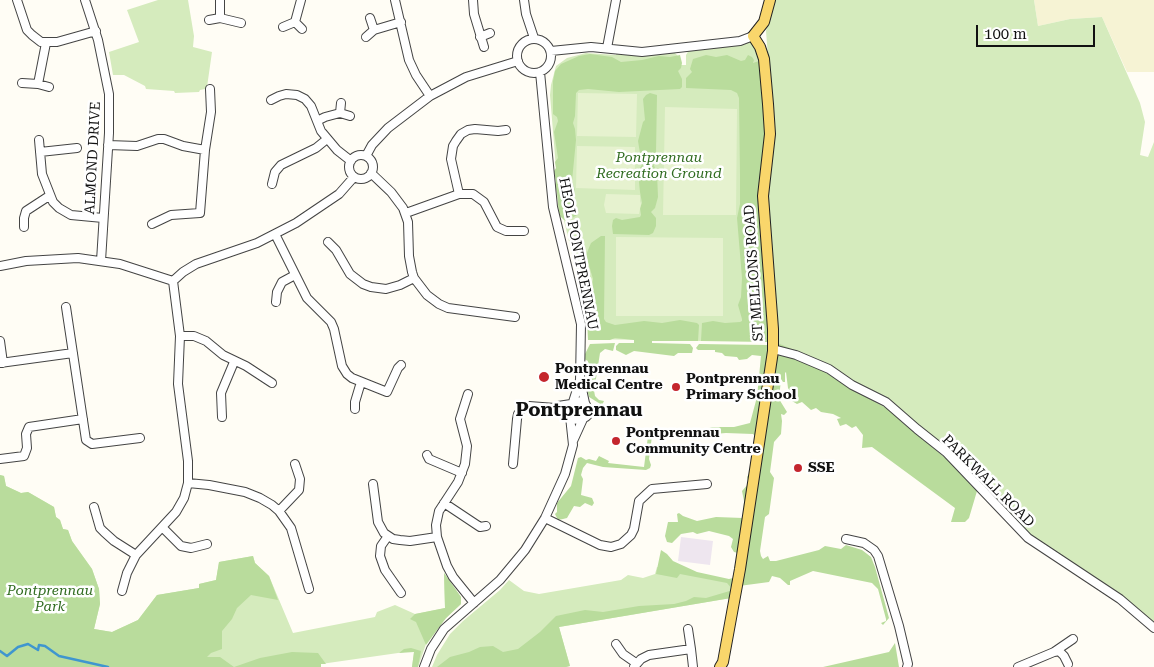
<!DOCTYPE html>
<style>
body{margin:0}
#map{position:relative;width:1154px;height:667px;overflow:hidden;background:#fffdf5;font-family:"Roboto Serif",serif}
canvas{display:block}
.scale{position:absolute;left:976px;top:25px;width:119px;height:22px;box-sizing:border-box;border:2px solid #111;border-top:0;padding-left:6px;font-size:15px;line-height:18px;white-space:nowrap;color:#111;-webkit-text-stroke:4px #fff;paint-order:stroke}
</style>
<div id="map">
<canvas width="1154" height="667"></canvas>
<div class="scale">100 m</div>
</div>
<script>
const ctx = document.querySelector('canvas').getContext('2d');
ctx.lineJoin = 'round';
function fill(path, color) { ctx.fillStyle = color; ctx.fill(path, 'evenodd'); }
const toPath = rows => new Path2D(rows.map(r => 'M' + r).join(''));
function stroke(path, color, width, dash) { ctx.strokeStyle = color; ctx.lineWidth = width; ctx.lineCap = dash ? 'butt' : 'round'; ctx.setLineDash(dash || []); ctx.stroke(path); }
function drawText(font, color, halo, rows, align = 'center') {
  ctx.font = font + ' "Roboto Serif",serif'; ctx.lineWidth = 5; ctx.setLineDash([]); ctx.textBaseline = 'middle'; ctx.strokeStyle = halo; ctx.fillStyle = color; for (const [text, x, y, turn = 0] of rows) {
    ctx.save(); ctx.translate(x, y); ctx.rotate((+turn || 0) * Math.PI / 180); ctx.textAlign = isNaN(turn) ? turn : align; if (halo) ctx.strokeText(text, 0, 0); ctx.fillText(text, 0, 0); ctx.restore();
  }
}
fill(toPath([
 [681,537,713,541,710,565,678,561]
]), '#eee6ef');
fill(toPath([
 [1034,0,1154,0,1154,72,1127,72,1102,17,1070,19,1038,26]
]), '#f6f3d4');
fill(toPath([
 [158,0,188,0,194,36,193,47,212,52,207,87,205,89,200,90,199,92,175,93,174,91,146,89,145,86,124,75,113,75,109,52,139,42,127,10],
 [775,0,1034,0,1038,26,1070,19,1102,17,1140,103,1145,122,1140,155,1148,157,1154,142,1154,624,1095,577,1034,538,943,446,885,396,854,382,778,343,767,182,770,83,766,31,768,20],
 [748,42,751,42,761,56,771,331,701,341,589,339,586,313,562,212,556,168,550,95,551,85,556,66,567,58,586,53,616,55,616,53,672,52,675,53,678,56,679,65,686,65,686,55,689,50],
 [0,475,4,476,6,486,21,493,28,492,54,507,56,517,60,520,63,529,68,530,72,541,92,569,99,589,100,604,94,629,112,632,138,620,157,595,199,588,199,584,216,580,219,562,253,556,255,563,269,576,293,633,375,617,377,612,395,605,415,614,445,608,444,573,461,597,461,604,446,618,432,635,426,644,418,667,412,667,414,652,412,651,321,664,321,667,0,667],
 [657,567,736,582,731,598,559,627,570,666,566,667,432,667,437,655,450,634,463,621,500,590,509,580,524,591,539,594,621,580,628,575,643,578,655,574]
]), '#d5ebbd');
fill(toPath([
 [590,54,612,57,621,62,642,60,659,56,670,57,680,55,682,63,681,68,678,71,682,79,682,87,680,89,619,92,588,89,579,90,576,93,575,116,573,123,575,129,576,140,572,181,575,190,573,204,577,208,577,215,569,220,564,220,559,215,557,193,556,189,554,187,556,182,554,171,556,168,555,162,558,158,554,132,558,121,557,117,553,114,553,81,555,71,561,64,579,56],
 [706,55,716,57,727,55,741,61,745,60,748,55,752,57,754,60,753,63,762,60,766,136,769,341,767,342,701,341,702,323,713,321,725,323,740,322,742,321,742,319,738,305,741,297,742,278,737,218,740,204,740,175,739,98,737,93,731,90,686,88,686,78,692,72,690,69,693,59],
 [650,93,657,95,656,153,653,156,644,156,640,153,638,141,643,122,645,120,643,99,646,95],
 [647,161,653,163,657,173,658,197,655,208,651,212,656,218,656,226,653,233,649,235,613,234,612,226,613,220,616,218,622,220,640,217,641,215,640,208,642,203,640,192,639,182,641,175,640,168,643,163],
 [601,236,605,236,604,319,606,322,615,325,644,321,662,323,680,320,697,323,699,325,698,341,652,341,652,343,690,344,693,348,692,353,678,353,674,356,634,351,626,355,616,350,616,346,619,343,634,343,634,340,615,338,610,340,588,340,587,318,580,296,581,290,582,288,590,287,592,285,593,279,586,255,591,243],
 [615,343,613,351,605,349,600,353,595,385,593,385,595,396,599,400,604,401,602,405,589,397,588,393,586,383,588,361,584,359,584,356,590,344],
 [778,343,821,362,819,368,850,388,890,410,903,423,948,460,977,491,969,518,965,522,951,522,955,508,872,447,862,448,863,435,856,426,852,428,846,424,840,426,837,419,841,418,833,414,821,412,816,408,811,410,802,402,797,404,792,401,789,398,791,393,788,388,786,372,785,373,785,382,783,382,781,379,779,399,787,412,784,415,781,414,782,421,781,434,774,442,770,472,774,478,769,514,765,517,760,551,761,556,763,559,768,556,770,561,776,561,819,550,825,546,841,549,846,545,862,550,871,557,875,567,889,618,883,625,881,623,886,621,886,619,878,589,872,583,813,571,790,581,790,585,788,585,780,578,772,576,769,582,739,586,738,553,734,552,731,547,733,539,729,536,709,531,697,534,693,532,681,534,672,543,667,542,665,536,668,522,678,522,677,514,679,513,683,516,697,521,716,517,743,518,744,501,742,491,749,483,747,477,752,469,756,437,753,434,726,433,676,437,674,435,652,436,649,459,651,465,650,468,646,470,603,467,587,463,583,468,581,475,583,479,581,495,592,498,594,503,592,506,585,503,580,507,574,506,567,518,563,519,558,520,555,514,557,512,557,503,571,486,578,458,581,457,586,460,589,459,596,461,599,456,609,461,608,463,644,467,648,436,650,432,704,430,712,427,734,427,750,423,757,397,761,356,752,355,747,359,739,360,737,357,725,356,722,353,715,352,715,350,698,350,696,348,699,344,767,345,768,345,773,360,779,355],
 [0,475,4,476,6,486,21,493,28,492,54,507,56,517,60,520,63,529,68,530,72,541,92,569,99,589,100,604,94,629,112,632,138,620,157,595,199,588,199,584,216,580,219,562,253,556,255,563,269,576,278,600,251,595,237,608,232,619,222,631,222,649,211,653,207,657,220,657,234,667,0,667],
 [661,550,667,554,673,561,697,572,729,579,737,577,731,598,559,627,570,666,566,667,437,667,450,657,469,652,480,647,493,646,503,652,518,649,540,632,556,616,585,610,603,612,639,606,674,604,686,601,694,597,706,598,733,590,727,583,701,578,680,574,677,578,656,574],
 [444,573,461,597,461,604,446,618,426,645,416,622,410,619,415,614,445,608],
 [895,643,899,667,823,667,889,652],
 [411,648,421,651,418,667,412,667,414,652,399,653,404,649],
 [292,652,318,653,326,664,321,664,321,667,234,667,260,658]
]), '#b9dc9c');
fill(toPath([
 [578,93,637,94,636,137,577,136],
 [665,107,737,109,736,215,663,215],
 [577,146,635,147,635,190,576,188],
 [606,194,640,195,640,201,641,204,639,214,606,213,604,205],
 [616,237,723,238,723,316,616,316]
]), '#e6f2cf');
stroke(toPath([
 [0,651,7,656,18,647,28,644,38,650,39,645,45,646,59,656,108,667]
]), '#3f96cf', 2.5);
const minor = toPath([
 [17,0,27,30,32,35,41,42,57,42,96,31],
 [85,0,98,40,109,94,109,133,101,261],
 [395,0,409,60,416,75,430,96],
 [473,0,474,14,484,47],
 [524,0,526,14,534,38],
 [220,18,241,23],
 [370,18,374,30],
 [209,20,220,18,220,0],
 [295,22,302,29],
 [283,27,295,22,301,0],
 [366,37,374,30,401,22],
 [480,37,490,33],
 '517 56a17 17 0 1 1 34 0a17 17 0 1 1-34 0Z',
 [46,43,38,84,49,87],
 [607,48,616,0],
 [551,51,591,47,642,52,740,41,753,36],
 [540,72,553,207,581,324,580,380,573,402],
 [22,83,38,84],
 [271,100,279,96,286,94,297,95,305,99,311,106,321,131,337,150,351,161],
 [341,103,340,113,350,116],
 [317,121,325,117,340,113],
 [39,140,42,174,53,202,59,208,71,215,103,218],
 [108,145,137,146,158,139,164,139,183,146,205,150],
 [40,152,77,148],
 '349 167a12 12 0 1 1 24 0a12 12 0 1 1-24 0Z',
 [366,156,372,145,388,128,430,96,466,77,518,61],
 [371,173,391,192,403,208,408,222,409,256,412,272,414,278,427,295,439,304,448,308,515,317],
 [272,184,275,172,281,165,316,148,327,139],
 [459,194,451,159,453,146,456,141,461,134,468,130,475,129,498,131,506,130],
 [406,213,459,194,473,194,484,202,497,227,506,231,524,231],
 [152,224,171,215,200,213,205,150,211,112,210,89],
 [24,227,24,218,26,211,49,196],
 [275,234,307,298,331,322,334,329,342,366,347,374,352,378,387,392,398,368,401,365],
 [328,242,336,250,350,274,363,284,371,287,386,289,400,285,414,278],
 [0,266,26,261,78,258,120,264,173,281],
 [173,281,183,272,196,264,257,243,296,223,339,194,354,177],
 [276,302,277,292,282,282,295,275],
 [66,307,86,440,92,444,140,438],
 [180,336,194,336,206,341,223,355,246,366,272,383],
 [0,341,3,363],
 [773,349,796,355,829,369,852,385,886,402,917,429,946,452,1028,538,1120,599,1154,628],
 [0,363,73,353],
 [580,380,585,403],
 [468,394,460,419,467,446,465,464,458,482,439,511,436,525,437,537,447,566,453,577,474,603],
 [355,409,355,402,361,382],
 [222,417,221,393,234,362],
 [573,441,583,419],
 [427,455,429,459,462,473],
 [0,459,24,456,27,448,26,434,29,427,83,419],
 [513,464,517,419,518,414,522,409,529,406,555,408,558,406,571,404],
 [188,483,209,485,245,492,260,498,272,505,279,511,291,528,309,589],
 [373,484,378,522,384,533,393,539,400,540,410,541,437,537],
 [444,503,480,527,486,526],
 [94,507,100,528,104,532,114,541,136,555],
 [279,511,299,490,300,479,295,464],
 [545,518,600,545,611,547,621,544,631,535,634,529,639,501,652,489,707,484],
 [162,527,181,546,191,548,207,544],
 [388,536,381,546,380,556,385,570,401,593],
 [846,539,864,543,874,550,878,556,899,626,908,664,907,667],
 [122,591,127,573,136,555,176,512,184,498,188,483,188,461,178,384,180,336,173,281],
 [616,644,623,654,636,663],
 [691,649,693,667],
 [1054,652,1059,651,1064,656,1068,664],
 [424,667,431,649,444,629,500,580,525,550,545,518,565,474,573,445,569,407,576,401,585,403,588,409,588,415,586,417,577,420,571,417],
 [634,667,641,659,649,655,691,649,688,629],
 [1018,667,1054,652,1073,639]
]);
const major = toPath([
 [720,667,723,662,740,569,773,351,773,329,763,196,770,134,768,104,764,59,760,47,753,36,764,22,770,0]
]);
stroke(minor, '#444', 10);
stroke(major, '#222', 12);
stroke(minor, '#fff', 8);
stroke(major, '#f9d66b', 10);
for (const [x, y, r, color] of [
 [544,377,6,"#c4262e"],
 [676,387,5,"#c4262e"],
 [616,441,5,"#c4262e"],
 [798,468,5,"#c4262e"]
]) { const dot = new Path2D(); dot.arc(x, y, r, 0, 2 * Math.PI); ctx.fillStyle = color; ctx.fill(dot); stroke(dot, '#fff', 2); }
drawText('14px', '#111', '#fff', [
 ["ALMOND DRIVE",93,158,-87],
 ["HEOL PONTPRENNAU",578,254,79],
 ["ST MELLONS ROAD",754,273,-94],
 ["PARKWALL ROAD",988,481,45]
]);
drawText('italic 14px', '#2f6b1f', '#fff', [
 ["Pontprennau",659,158],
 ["Recreation Ground",659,174],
 ["Pontprennau",50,591],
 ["Park",50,607]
]);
drawText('bold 14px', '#111', '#fff', [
 ["Pontprennau",555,369],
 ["Medical Centre",555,385],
 ["Pontprennau",686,379],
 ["Primary School",686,395],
 ["Pontprennau",626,433],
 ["Community Centre",626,449],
 ["SSE",808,468]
], 'left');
drawText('bold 19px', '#111', '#fff', [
 ["Pontprennau",579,410]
]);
</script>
